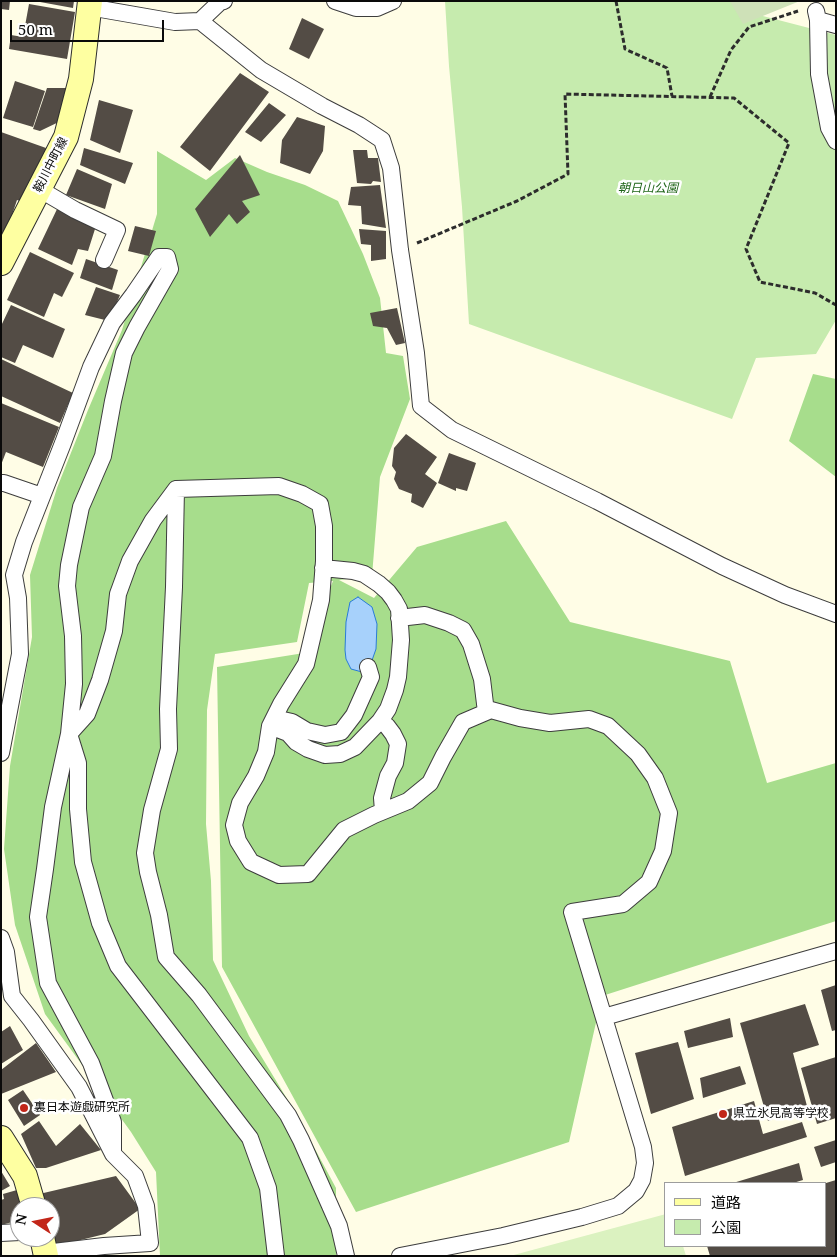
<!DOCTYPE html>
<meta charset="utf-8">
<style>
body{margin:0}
#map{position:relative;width:837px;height:1257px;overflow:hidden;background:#fffde6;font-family:"Noto Serif","Noto Sans JP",serif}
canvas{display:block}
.frame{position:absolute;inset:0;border:2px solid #0a0a0a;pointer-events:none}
.legend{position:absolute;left:664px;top:1182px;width:162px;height:65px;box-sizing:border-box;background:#fff;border:1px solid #9d9d9d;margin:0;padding:6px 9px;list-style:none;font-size:15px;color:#0a0a0a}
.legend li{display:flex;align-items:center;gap:10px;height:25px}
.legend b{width:25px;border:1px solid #9d9d9d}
.north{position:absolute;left:10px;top:1197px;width:50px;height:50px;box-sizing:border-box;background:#fff;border:1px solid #9d9d9d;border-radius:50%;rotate:281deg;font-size:14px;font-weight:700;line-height:20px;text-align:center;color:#0a0a0a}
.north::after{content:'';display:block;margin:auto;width:18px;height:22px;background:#c22619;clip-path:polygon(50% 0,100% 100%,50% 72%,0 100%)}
.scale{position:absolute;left:10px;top:20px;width:154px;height:22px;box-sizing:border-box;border:2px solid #0a0a0a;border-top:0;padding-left:6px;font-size:15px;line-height:18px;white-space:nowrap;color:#0a0a0a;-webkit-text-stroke:4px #fff;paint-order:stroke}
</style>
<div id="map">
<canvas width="837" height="1257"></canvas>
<div class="frame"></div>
<ul class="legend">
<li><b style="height:6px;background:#feffa1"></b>道路</li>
<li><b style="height:14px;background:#c6ebae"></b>公園</li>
</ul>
<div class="north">N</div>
<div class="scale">50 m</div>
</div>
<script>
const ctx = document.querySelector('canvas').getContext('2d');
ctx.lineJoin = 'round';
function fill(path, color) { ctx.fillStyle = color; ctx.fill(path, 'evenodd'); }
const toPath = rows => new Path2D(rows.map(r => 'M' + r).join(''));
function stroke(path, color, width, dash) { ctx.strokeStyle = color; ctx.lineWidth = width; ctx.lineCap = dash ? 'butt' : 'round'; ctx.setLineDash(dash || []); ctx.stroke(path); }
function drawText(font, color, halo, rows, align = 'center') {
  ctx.font = font + ' "Noto Serif","Noto Sans JP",serif'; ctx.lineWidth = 5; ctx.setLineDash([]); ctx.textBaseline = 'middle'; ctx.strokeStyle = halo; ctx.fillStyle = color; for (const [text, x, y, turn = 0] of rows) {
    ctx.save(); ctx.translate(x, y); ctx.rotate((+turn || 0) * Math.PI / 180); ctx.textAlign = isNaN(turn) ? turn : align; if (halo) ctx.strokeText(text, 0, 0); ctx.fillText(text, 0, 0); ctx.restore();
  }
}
fill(toPath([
 [445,1,735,1,759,15,836,35,836,320,816,354,756,358,732,419,469,324,462,207,449,66]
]), '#c6ebae');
fill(toPath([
 [157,151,206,180,235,158,267,172,305,185,338,201,363,254,380,298,386,353,403,356,410,399,380,477,372,576,339,580,374,598,417,547,506,521,570,622,730,661,767,783,836,763,836,921,602,996,569,1142,356,1212,222,967,217,667,304,653,333,581,309,583,297,642,215,654,207,710,206,824,211,881,213,960,249,1036,295,1112,336,1188,336,1256,160,1256,156,1172,131,1132,45,1014,15,925,4,849,10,766,32,637,30,575,57,488,88,410,122,330,157,214],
 [813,374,836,379,836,477,789,441]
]), '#a7dd8c');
fill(toPath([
 [730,1,800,1,743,24]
]), '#cee1b8');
fill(toPath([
 [666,1214,666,1246,683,1246,686,1256,510,1256]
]), '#dbf2c0');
const water = toPath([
 [358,597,372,607,377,624,376,649,370,666,362,672,351,669,346,659,345,650,346,622,350,602,358,597]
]);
fill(water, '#a7d1fb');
stroke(water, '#297cd7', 1);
fill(toPath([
 [1,1,10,1,9,10,1,9],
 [41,1,74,1,73,8,40,2],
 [29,4,75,12,67,59,9,49,11,35,23,37],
 [302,18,324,29,309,59,289,49],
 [240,73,269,92,210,171,180,147],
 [15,81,45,91,33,127,3,118],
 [47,88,72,88,65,119,40,131,33,129],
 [99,100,133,110,120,153,90,140],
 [269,103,286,115,261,142,245,132],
 [297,117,325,126,323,151,310,174,280,163,282,140],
 [1,132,46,148,28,204,17,200,2,245],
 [84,148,133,163,125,184,80,165],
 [353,150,367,150,368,158,378,158,381,182,373,181,371,184,357,183],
 [240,155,260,195,242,201,250,212,237,224,229,214,210,237,195,209],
 [77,169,112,184,105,209,66,195],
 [380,185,386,228,362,224,361,206,348,205,351,187],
 [58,207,95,229,88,251,78,249,72,265,38,249],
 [135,226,156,231,149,256,128,251],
 [359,229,386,231,386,259,371,261,371,245,361,244],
 [30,252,74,273,62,297,54,293,44,317,7,300],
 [86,259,118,270,112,290,80,278],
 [96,287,120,295,109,321,85,315],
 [11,305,65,329,53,358,23,345,15,363,1,357,1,326],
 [397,308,405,343,396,345,387,328,373,326,370,313],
 [1,359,73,393,60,423,1,396],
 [1,403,59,427,43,467,6,452,1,465],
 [406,434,437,457,425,474,437,483,423,508,411,502,412,494,399,489,394,479,396,472,392,466,394,448],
 [449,453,476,463,467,491,456,488,456,491,438,483],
 [836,985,836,1030,832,1031,821,990],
 [805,1004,819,1045,793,1053,807,1106,768,1121,740,1023],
 [730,1018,733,1037,688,1048,684,1031],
 [10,1026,23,1050,1,1064,1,1032],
 [678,1042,694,1099,651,1114,635,1053],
 [36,1043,56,1072,1,1094,1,1070],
 [836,1057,836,1118,817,1124,801,1068],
 [740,1066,746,1084,703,1098,700,1078],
 [23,1090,40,1115,24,1126,8,1100],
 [754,1101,763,1134,802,1122,807,1137,685,1176,672,1127],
 [39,1121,56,1146,80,1124,101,1150,46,1168,36,1168,21,1134],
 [836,1140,836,1162,821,1167,814,1147],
 [799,1163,803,1180,793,1183,733,1183],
 [1,1171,10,1186,1,1191],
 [116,1176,140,1209,105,1234,48,1248,50,1237,50,1207,38,1207,35,1195],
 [836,1180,836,1256,710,1256,707,1246,826,1246,826,1183],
 [17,1190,21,1207,20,1207,20,1220,1,1225,1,1200,4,1199,3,1194]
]), '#534c45');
const minor = toPath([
 [335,1,356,8,377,8,393,1],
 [89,7,175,22,200,21,261,70,322,106,359,125,382,140,391,168,400,250,416,353,421,406,452,430,597,501,722,566,785,595,836,614],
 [816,11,818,20,836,25],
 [818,20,819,74,829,128,836,141],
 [200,21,220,2,224,1],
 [39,189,75,210,117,230,104,260],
 [1,483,4,483,42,496],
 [176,489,153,520,130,561,118,594,114,631,100,680,87,714,69,734,78,763,78,809,83,862,100,923,118,966,250,1138,268,1188,276,1256],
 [399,618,425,615,449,623,463,630,471,644,482,679,486,712],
 [274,718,292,722,307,731,325,735,341,732,354,715,371,677,368,667],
 [380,721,387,726,393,734,398,744,395,763,388,776,382,798,383,811],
 [270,726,288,733,296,742,308,749,325,755,340,754,355,747,380,721,388,709,395,690,398,677,401,640,399,609,394,600,388,592,379,584,364,574,353,571,323,568],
 [1,753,20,654,18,598,14,575,24,542,63,443,91,367,112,323,133,295,159,257,167,257,170,269,137,327,124,353,113,401,103,456,81,507,69,565,67,586,73,636,74,684,69,734,53,807,45,869,38,917,48,983,91,1063,113,1122,113,1154],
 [1,938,6,952,12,996,31,1020,79,1087,113,1154,135,1176,146,1206,150,1243,104,1246,45,1253],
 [604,1017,836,951],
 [1,1233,20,1232],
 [346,1256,339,1226,301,1140,288,1115,199,995,166,957,159,915,148,872,145,853,152,810,169,749,168,709,174,587,176,489,279,486,302,494,320,504,324,526,324,561,321,600,306,664,281,704,270,726,266,752,256,776,240,803,234,825,238,841,251,862,279,875,308,874,344,830,374,815,408,801,430,783,443,757,463,722,491,710,520,718,550,723,589,719,608,726,638,754,655,778,669,813,663,851,649,882,623,904,572,912,643,1147,645,1163,642,1180,636,1191,618,1206,582,1217,503,1236,400,1256]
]);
const secondary = toPath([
 [1,263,66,137,81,79,90,1],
 [1,1138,25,1176,34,1207],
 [42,1237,46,1256]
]);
stroke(minor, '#3d3d3d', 18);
stroke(secondary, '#2c2c2c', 26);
stroke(toPath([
 [616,1,625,49,667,68,672,96],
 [710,97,731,50,749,27,798,11],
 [417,243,517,201,568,174,565,94,734,98,789,143,746,249,760,282,815,293,836,305]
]), '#2c2c2c', 3, [5, 2.5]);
stroke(minor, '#fff', 16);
stroke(secondary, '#feffa1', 24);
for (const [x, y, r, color] of [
 [24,1108,5,"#c22619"],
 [723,1114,5,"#c22619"]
]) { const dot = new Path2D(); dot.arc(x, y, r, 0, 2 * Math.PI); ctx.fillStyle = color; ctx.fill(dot); stroke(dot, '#fff', 2); }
drawText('12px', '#0a0a0a', '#fff', [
 ["鞍川中町線",51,165,-63]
]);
drawText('italic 12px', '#1e6417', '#fff', [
 ["朝日山公園",648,189]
]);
drawText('12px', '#0a0a0a', '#fff', [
 ["裏日本遊戯研究所",34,1108],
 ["県立氷見高等学校",733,1114]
], 'left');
</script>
